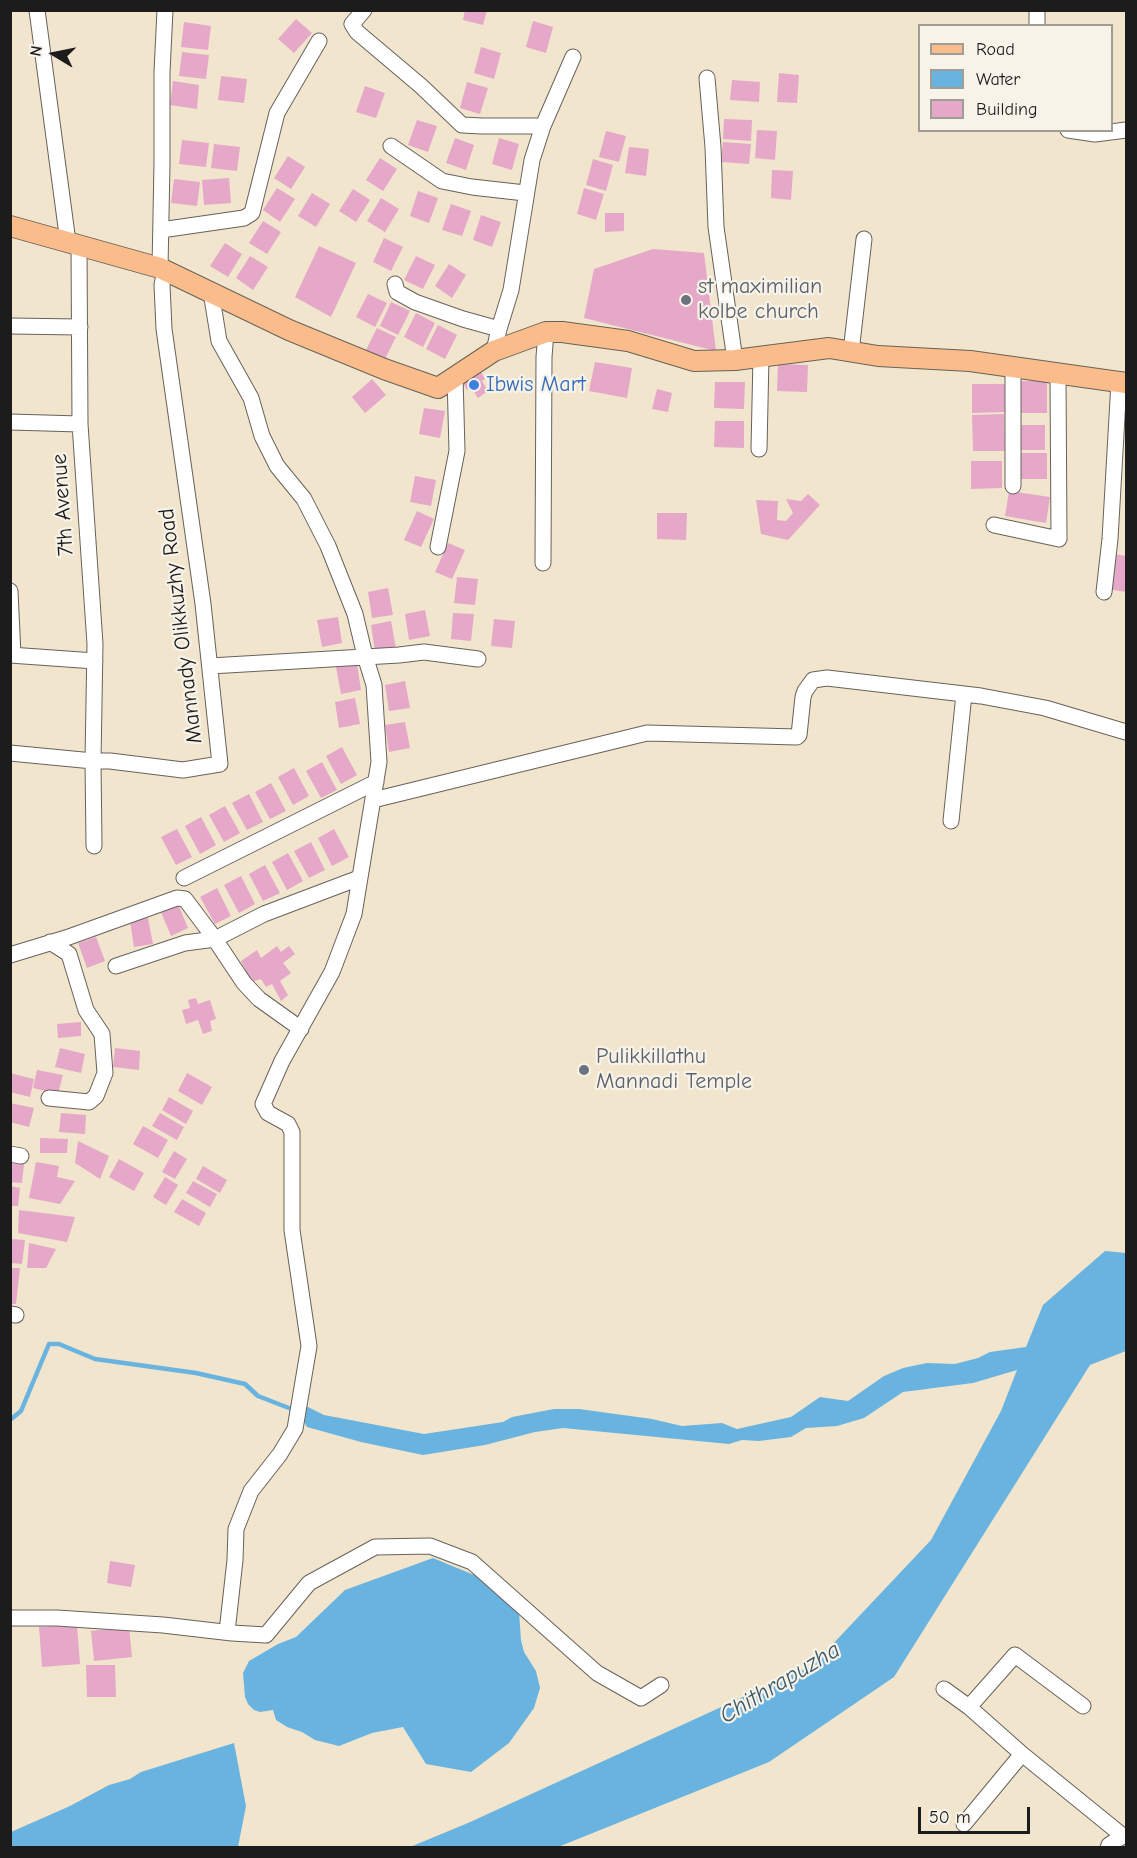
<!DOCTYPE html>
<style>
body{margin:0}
#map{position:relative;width:1137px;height:1858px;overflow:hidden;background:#f2e5cd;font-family:"Comic Neue",sans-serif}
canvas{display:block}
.frame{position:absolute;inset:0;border:12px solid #1c1c1c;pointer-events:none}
.legend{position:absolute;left:918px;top:24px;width:195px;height:108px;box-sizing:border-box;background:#f7f3e8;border:2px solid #9f9d96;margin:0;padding:8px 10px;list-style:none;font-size:18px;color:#1c1c1c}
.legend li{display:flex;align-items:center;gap:12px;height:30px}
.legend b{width:30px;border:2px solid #9f9d96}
.north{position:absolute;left:24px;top:24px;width:60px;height:60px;-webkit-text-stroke:4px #f7f3e8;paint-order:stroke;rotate:280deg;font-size:16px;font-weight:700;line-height:24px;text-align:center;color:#1c1c1c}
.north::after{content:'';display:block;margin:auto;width:21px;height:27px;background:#1c1c1c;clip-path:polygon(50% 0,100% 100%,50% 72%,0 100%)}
.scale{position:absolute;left:918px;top:1807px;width:112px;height:27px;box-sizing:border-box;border:3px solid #1c1c1c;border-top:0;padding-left:8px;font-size:18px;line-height:21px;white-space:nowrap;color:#1c1c1c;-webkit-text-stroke:4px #f7f3e8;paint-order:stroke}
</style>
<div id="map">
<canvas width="1137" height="1858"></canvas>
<div class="frame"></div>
<ul class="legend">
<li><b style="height:8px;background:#f9bc8a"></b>Road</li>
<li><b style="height:16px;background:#69b3e1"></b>Water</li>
<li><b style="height:16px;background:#e5a8c8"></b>Building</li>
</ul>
<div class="north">N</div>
<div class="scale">50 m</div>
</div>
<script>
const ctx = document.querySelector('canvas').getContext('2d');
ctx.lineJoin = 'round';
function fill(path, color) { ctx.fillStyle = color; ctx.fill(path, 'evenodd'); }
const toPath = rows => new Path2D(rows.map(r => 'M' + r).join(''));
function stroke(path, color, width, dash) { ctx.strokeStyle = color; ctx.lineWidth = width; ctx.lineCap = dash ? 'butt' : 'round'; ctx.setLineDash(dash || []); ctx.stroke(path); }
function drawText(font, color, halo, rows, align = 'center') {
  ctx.font = font + ' "Comic Neue",sans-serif'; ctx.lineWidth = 4.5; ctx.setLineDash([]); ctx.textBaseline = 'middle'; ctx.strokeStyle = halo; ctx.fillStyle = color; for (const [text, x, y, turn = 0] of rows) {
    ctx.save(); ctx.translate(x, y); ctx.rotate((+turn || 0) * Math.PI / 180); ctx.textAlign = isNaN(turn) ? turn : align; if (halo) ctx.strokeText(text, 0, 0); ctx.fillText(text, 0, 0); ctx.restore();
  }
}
fill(toPath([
 [1105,1251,1126,1253,1126,1351,1090,1365,894,1677,769,1762,558,1847,410,1847,468,1823,813,1665,931,1540,1001,1411,1017,1370,973,1383,903,1392,864,1418,837,1426,806,1428,791,1437,759,1441,742,1440,729,1444,563,1428,535,1432,485,1445,423,1455,361,1442,307,1427,302,1419,304,1405,324,1415,424,1434,503,1422,512,1417,554,1409,579,1409,652,1419,682,1426,722,1423,737,1429,791,1417,820,1397,848,1401,884,1376,903,1368,927,1363,955,1364,978,1358,990,1352,1026,1347,1043,1305],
 [433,1558,479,1577,519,1612,521,1640,524,1652,536,1671,540,1688,534,1708,509,1743,471,1772,426,1764,403,1727,372,1733,339,1746,315,1740,302,1732,287,1727,276,1720,273,1710,260,1712,254,1710,248,1704,245,1697,243,1673,249,1661,278,1644,296,1637,345,1590],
 [234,1743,246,1806,238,1847,11,1847,11,1832,70,1806,109,1785,130,1779,141,1772]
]), '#69b3e1');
stroke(toPath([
 [10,1420,21,1411,49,1344,59,1344,95,1359,196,1373,245,1384,258,1396,294,1410]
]), '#69b3e1', 4.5);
fill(toPath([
 [465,10,487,10,483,25,463,20],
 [296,19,312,33,294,53,278,39],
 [533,21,553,27,546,53,526,47],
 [184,22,211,26,208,50,181,47],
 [481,47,501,53,494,79,474,73],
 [182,52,209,55,206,79,179,76],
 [779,73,799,75,797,103,777,102],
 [221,76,247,79,244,103,218,100],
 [732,80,760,82,759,102,730,100],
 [173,81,199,85,197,109,170,105],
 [467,82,488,88,480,114,460,108],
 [365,86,385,93,376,118,356,112],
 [724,119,752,120,751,141,723,139],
 [417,120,437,126,428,152,408,145],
 [757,130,777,131,775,160,755,158],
 [606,131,626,136,619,162,599,157],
 [455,138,474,145,466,170,446,163],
 [499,138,519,144,512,170,492,164],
 [182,140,209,143,206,167,179,164],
 [723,142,751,144,749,164,721,162],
 [214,144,240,147,237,171,211,168],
 [629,147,649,149,646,176,625,173],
 [288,156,305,167,291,189,274,178],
 [380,158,397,169,383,191,366,180],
 [593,159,613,165,606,191,586,185],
 [772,170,793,171,791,200,771,198],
 [229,178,231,203,204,205,202,180],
 [174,179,200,182,197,206,171,203],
 [277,188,295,199,280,222,263,210],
 [584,188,604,194,596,220,577,214],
 [353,189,370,200,356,222,339,211],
 [418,191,438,198,429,223,410,216],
 [312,193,330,204,316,227,298,216],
 [381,198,399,209,385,232,367,221],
 [451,204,471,211,462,236,442,230],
 [605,213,624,213,624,231,605,232],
 [481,215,501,222,492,247,473,240],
 [263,221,281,232,267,254,249,243],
 [384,238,403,247,391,271,373,262],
 [225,243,242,254,228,277,210,266],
 [319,246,356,263,331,317,295,297],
 [653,249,704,253,716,351,584,318,594,269],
 [250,256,268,267,253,290,236,278],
 [416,256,435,265,423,289,404,280],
 [449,264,466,275,452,298,435,286],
 [368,294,387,303,375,327,356,317],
 [391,302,410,311,398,335,380,326],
 [416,313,435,323,423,347,404,337],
 [438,325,457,335,445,359,426,349],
 [377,328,396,337,384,361,365,352],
 [595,362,632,368,627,398,589,391],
 [778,364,808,365,807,392,777,391],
 [481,372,485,379,482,381,488,391,478,398,471,387,467,390,463,383],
 [372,379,386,395,365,413,352,397],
 [1016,381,1047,381,1047,413,1016,413],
 [715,382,745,382,744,409,714,408],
 [972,384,1005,384,1006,412,972,413],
 [657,389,672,393,668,412,652,409],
 [424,408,445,411,440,438,419,434],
 [1004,414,1005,451,973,451,972,415],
 [715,421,744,421,744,448,714,447],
 [1020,425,1045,425,1045,450,1020,450],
 [1015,453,1047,453,1047,479,1015,479],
 [971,461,1002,461,1002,488,971,489],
 [415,476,436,480,431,506,410,502],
 [1009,491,1050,497,1046,523,1005,516],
 [808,494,820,505,788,540,761,534,756,500,778,501,777,520,786,521,793,513,786,499,801,501],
 [417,511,434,519,421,547,404,540],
 [657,513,687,513,686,540,657,539],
 [448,543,465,550,452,579,435,572],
 [1114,554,1126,556,1126,592,1108,589],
 [457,577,478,579,475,605,454,603],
 [388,588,393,615,372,618,368,592],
 [425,610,430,636,409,640,405,614],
 [453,613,474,614,471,641,451,639],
 [338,617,342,643,322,647,317,620],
 [494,619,515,621,512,648,491,646],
 [391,621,396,648,375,651,371,625],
 [357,664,361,690,341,694,336,667],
 [405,681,410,708,389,711,385,685],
 [355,698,360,724,339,728,335,702],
 [405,722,410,748,389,752,385,725],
 [342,747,357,775,341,784,326,756],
 [322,762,337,790,321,798,306,771],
 [294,768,309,796,293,805,278,777],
 [271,783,286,811,270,819,255,792],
 [249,794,263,822,247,830,232,803],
 [225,806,240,833,224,842,209,815],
 [201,817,216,845,200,854,185,826],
 [177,829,192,857,176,865,161,837],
 [334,829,349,857,332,866,318,838],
 [311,842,325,870,309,878,294,851],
 [288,853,303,881,287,890,272,862],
 [265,865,280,893,263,901,249,874],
 [241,876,255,904,239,913,224,885],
 [217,888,231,916,215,924,200,897],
 [178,904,188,928,171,936,161,912],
 [148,918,153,944,134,947,130,921],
 [96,937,105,961,87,968,78,943],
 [277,946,281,952,289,946,295,954,283,963,291,973,280,981,288,995,281,1001,272,984,266,987,261,979,251,982,241,961,257,950,261,958],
 [196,998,198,1004,210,1000,216,1019,210,1021,212,1031,203,1034,198,1020,186,1024,182,1010,190,1008,188,1000],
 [81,1022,81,1036,58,1038,57,1024],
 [60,1048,85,1054,81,1073,55,1067],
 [115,1048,140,1051,139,1070,113,1067],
 [37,1070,63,1075,58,1094,33,1088],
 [10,1073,34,1079,30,1097,10,1092],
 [187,1073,212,1087,202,1105,178,1091],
 [169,1097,193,1111,186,1124,162,1110],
 [10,1103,34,1108,29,1127,10,1122],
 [61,1113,86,1115,85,1134,59,1132],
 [160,1113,184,1127,177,1140,152,1126],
 [143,1126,168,1140,158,1158,133,1144],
 [40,1138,68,1139,67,1153,40,1153],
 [78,1141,109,1156,100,1179,75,1163],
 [174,1151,187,1159,175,1179,162,1172],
 [119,1159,144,1173,134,1191,109,1177],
 [36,1162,59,1166,57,1177,75,1181,60,1204,29,1198],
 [10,1163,24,1164,22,1183,10,1182],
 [203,1166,227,1180,220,1193,196,1179],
 [165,1177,178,1185,166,1205,153,1197],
 [193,1181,217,1194,210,1207,186,1193],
 [10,1186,20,1188,18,1206,10,1206],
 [182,1199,206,1213,199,1226,174,1212],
 [19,1210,75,1217,67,1242,18,1233],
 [10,1239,25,1240,22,1264,10,1263],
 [29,1243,56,1249,46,1268,27,1268],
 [10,1268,20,1268,16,1304,10,1304],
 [110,1561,135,1565,131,1587,107,1583],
 [77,1625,80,1664,42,1667,39,1627],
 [129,1627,132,1657,94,1661,91,1631],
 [86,1665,115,1665,116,1697,87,1697]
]), '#e5a8c8');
const minor = toPath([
 [37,10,68,242],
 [364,10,352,24,357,32,421,86,462,125,482,126,543,126],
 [1037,10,1037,26],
 [707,78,713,147,716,227,735,360],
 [1068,130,1095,134,1126,130],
 [391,146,442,181,472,187,525,193],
 [161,230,244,218,252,213,277,113,319,41],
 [79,245,80,424,95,644,93,761,94,846],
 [160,268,162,163,162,72,165,10],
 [395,284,397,292,415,302,463,319,499,329],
 [211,292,219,341,251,398,262,436,277,466,304,499,328,546,355,614,365,656,374,685,379,762,354,914,332,972,282,1061,263,1104,268,1113,288,1124,292,1132,292,1230,309,1346,295,1429,280,1454,251,1491,236,1529,235,1560,227,1632],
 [10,326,80,327],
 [494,351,499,329,511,290,532,160,543,126,573,57],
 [851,352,864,239],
 [10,422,80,424],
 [759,449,761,357],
 [1013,486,1013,368],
 [994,525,1059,539,1058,375],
 [438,547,457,451,455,376],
 [543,563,544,357,546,332],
 [10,591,13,655],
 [1104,592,1110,539,1119,382],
 [10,655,95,661],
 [210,666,399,655,424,652,478,659],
 [10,753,93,761,110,761,183,770,220,764,203,604,164,329,162,285,165,270],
 [373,800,647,733,797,737,799,735,803,697,805,691,813,680,827,678,981,696,1045,708,1126,732],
 [951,821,964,694],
 [184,878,376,782],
 [10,955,66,938,177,898,185,899,212,935,244,983,259,999,301,1029],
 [116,966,185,943,215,939,264,914,359,878],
 [49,1098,89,1102,96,1096,105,1073,102,1034,86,1010,69,954,50,942],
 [10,1154,21,1156],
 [10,1314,16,1315],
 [10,1618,57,1618,163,1625,232,1633,266,1635,309,1583,375,1547,430,1546,472,1562,597,1673,641,1698,661,1685],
 [944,1689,969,1707,1022,1754,1123,1836],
 [969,1707,1015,1655,1083,1706],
 [964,1824,1022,1754],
 [1108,1848,1109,1845,1123,1836,1126,1836]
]);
const major = toPath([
 [10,226,160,268,289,330,384,369,438,388,494,351,546,332,562,332,628,341,694,361,735,360,829,348,878,356,970,361,1126,383]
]);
stroke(minor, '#67625a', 17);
stroke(major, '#67625a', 22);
stroke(minor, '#fff', 15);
stroke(major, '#f9bc8a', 20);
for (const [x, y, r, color] of [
 [686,300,6,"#6b7280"],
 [474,385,6,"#3f7fe0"],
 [584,1070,6,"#6b7280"]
]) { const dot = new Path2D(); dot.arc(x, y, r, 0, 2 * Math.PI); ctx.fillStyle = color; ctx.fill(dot); stroke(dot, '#f7f3e8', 2); }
drawText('22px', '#5b616d', '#f7f3e8', [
 ["st maximilian",698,287],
 ["kolbe church",698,312],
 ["Pulikkillathu",596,1057],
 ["Mannadi Temple",596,1082]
], 'left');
drawText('22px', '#366cbe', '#f7f3e8', [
 ["Ibwis Mart",486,385]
], 'left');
drawText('22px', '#1c1c1c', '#f7f3e8', [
 ["7th Avenue",63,505,-94],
 ["Mannady Olikkuzhy Road",181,626,-97]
]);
drawText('italic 24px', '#3b586b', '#f7f3e8', [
 ["Chithrapuzha",780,1683,-31]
]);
</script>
